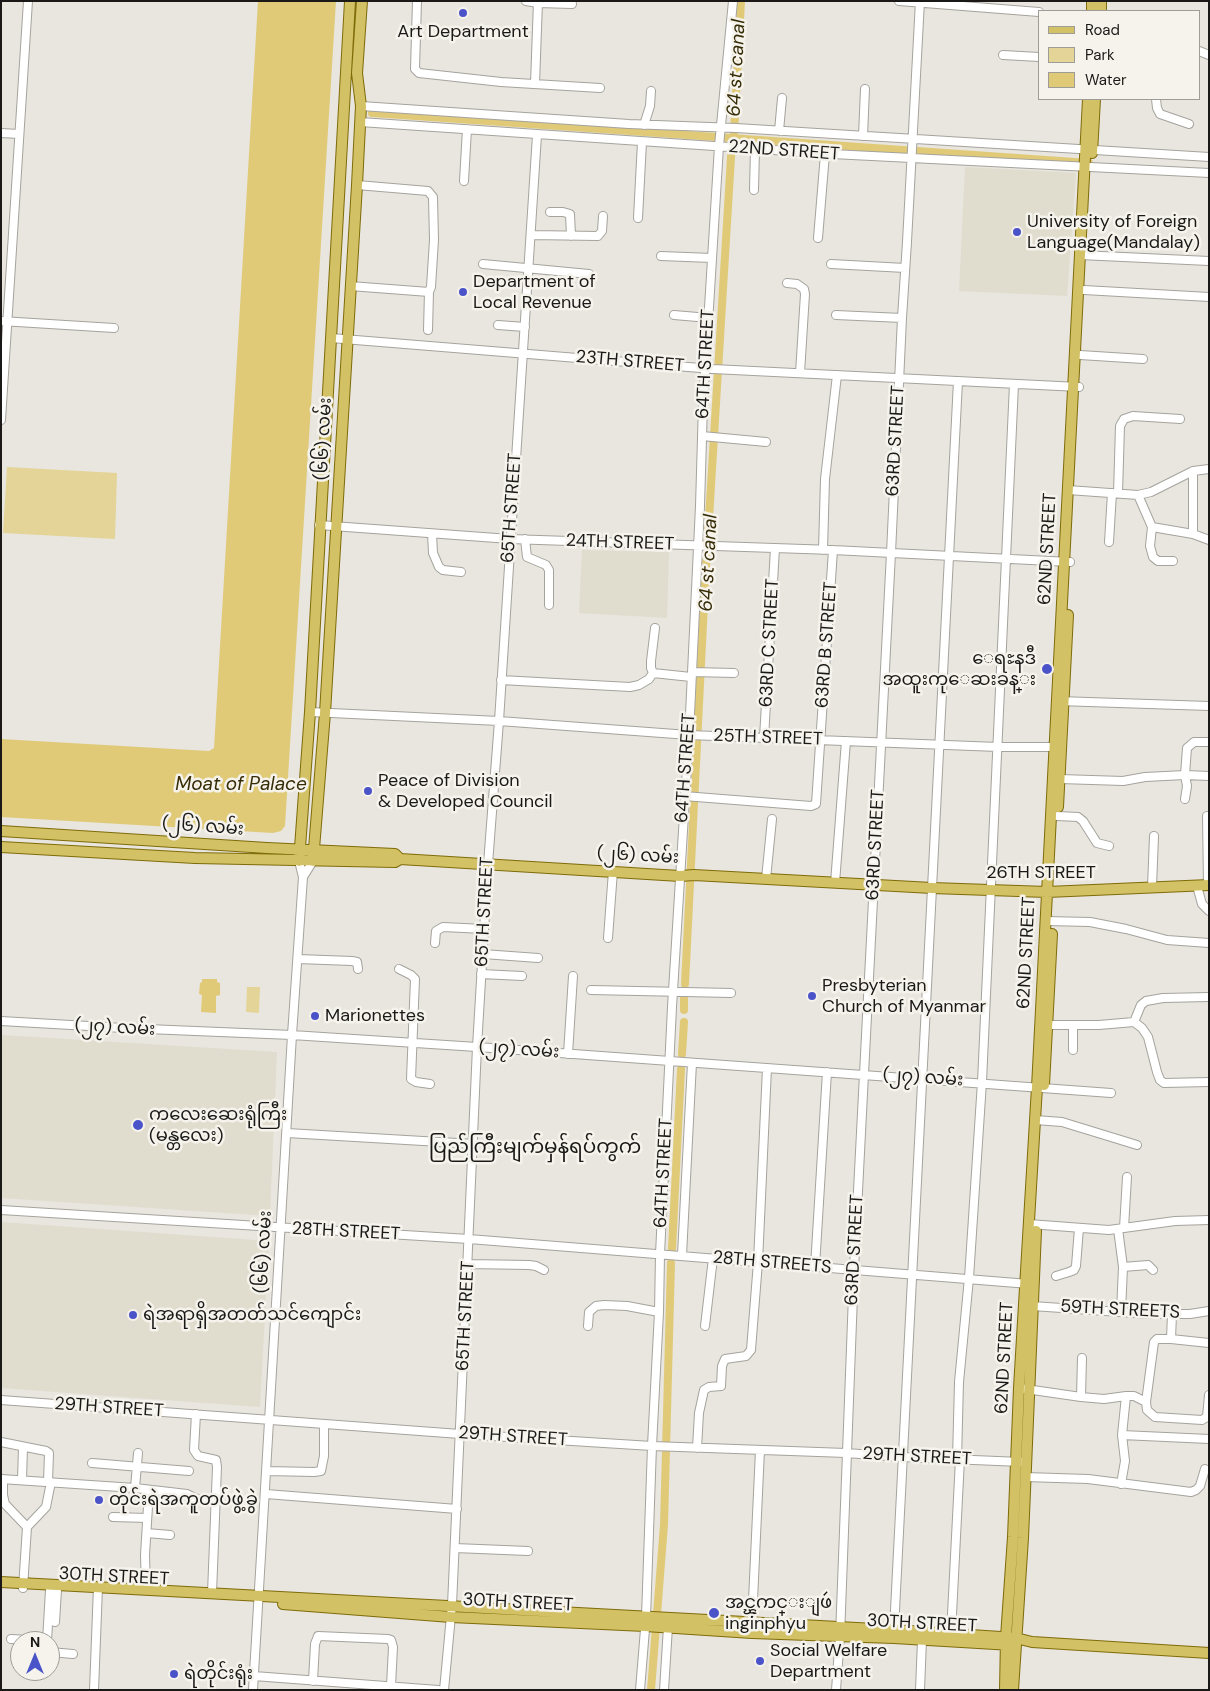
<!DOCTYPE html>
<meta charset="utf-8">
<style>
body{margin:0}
#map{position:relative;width:1210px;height:1691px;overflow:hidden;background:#e8e6df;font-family:"DM Sans",sans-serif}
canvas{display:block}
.frame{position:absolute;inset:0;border:2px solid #1a1917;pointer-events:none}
.legend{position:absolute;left:1038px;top:10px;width:162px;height:90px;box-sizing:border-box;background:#f5f3ec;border:1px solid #9d9c97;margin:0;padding:6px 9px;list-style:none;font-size:15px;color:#1a1917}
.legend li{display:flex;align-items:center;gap:10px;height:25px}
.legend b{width:25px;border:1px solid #9d9c97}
.north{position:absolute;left:10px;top:1631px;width:50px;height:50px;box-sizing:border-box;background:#f5f3ec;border:1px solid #9d9c97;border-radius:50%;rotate:0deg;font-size:14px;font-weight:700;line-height:20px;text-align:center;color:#1a1917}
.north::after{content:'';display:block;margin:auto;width:18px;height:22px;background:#4b53c8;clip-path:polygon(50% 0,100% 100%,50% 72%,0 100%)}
</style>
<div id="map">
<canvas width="1210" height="1691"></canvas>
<div class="frame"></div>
<ul class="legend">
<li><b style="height:6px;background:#d3c166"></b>Road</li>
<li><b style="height:14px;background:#e4d497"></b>Park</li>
<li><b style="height:14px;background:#e0ca78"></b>Water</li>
</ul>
<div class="north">N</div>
</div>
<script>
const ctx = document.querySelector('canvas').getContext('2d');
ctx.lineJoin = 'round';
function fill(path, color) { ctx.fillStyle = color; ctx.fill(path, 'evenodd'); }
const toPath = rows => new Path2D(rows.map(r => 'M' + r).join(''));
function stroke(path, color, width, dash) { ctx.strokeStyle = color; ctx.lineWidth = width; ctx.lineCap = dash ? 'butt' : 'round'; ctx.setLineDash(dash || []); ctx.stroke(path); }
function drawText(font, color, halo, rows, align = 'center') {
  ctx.font = font + ' "DM Sans","Noto Sans Myanmar",sans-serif'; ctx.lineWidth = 5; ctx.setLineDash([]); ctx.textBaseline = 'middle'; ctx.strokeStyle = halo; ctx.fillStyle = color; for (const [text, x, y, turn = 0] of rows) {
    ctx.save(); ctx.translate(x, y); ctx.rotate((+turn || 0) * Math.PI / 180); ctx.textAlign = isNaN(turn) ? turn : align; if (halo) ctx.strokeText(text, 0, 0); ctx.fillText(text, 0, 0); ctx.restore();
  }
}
fill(toPath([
 [965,167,1076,173,1067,296,959,291],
 [582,550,669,552,667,618,579,613],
 [1,1035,277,1052,270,1216,1,1198],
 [1,1222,269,1241,260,1407,1,1388]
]), '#e0dcce');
fill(toPath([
 [7,467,117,473,115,539,3,533],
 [247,987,260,987,259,1013,246,1012]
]), '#e4d497');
fill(toPath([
 [258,1,336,1,285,826,281,831,273,833,1,817,1,739,209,751,214,748],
 [202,979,217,979,217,982,220,983,220,995,216,996,216,1013,201,1012,202,995,199,994,200,983,202,982]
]), '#e0ca78');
stroke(toPath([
 [372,113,1089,163],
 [734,134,741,1],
 [685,984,705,584,732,141],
 [684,1010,684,998],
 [682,1054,684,1022],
 [672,1249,681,1069],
 [651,1690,664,1525,671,1263]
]), '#e0ca78', 8);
const minor = toPath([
 [417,1,415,69,419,73,501,82,600,88],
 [526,1,538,3,572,4],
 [899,1,1039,12],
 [1199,51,1209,55],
 [1003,55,1039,57],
 [535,84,538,1],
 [1156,99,1157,108,1160,114,1189,124],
 [361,106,629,124,736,128,1209,157],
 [360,122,832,154,1209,173],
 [644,125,650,106,651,91],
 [779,131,782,98],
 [1,133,19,134],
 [863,136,865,89],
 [464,181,467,129],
 [754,190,755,149],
 [550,212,563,212,570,214,571,236],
 [638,218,642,142],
 [531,235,598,236,602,231,603,216],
 [818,238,825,154],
 [1080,255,1209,261],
 [661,256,712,258],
 [483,264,589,274],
 [831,264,905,268],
 [787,283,797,284,804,289,805,294,800,373],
 [350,286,429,292,431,287,434,240,433,197,428,191,357,185],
 [1084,290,1209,297],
 [674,315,709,318],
 [836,315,902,318],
 [1,321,114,328],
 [498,325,525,327],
 [428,330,429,292],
 [331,338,713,369,1079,387],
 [1080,355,1143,359],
 [1,420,28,1],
 [702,436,766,442],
 [1068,490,1138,495,1151,492,1193,471,1209,469],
 [1118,493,1120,426,1124,419,1133,416,1180,419],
 [1138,495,1152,527,1193,534,1209,540],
 [319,525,510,539,833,550,1070,562],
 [1152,527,1150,546,1153,557,1158,561,1173,561],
 [432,534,433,553,439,567,443,570,461,572],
 [1193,534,1193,471],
 [525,539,527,557,546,565,549,570,549,605],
 [1109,542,1112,493],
 [823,550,825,479,837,375],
 [692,672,734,673],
 [653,673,651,668,651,661,655,628],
 [501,680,630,687,639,685,649,679,653,673,691,677],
 [1058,701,1209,706],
 [310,712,499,721,689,735,998,747,1059,747],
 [764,738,775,548],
 [1060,779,1123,781,1145,777,1185,775,1209,776],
 [684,796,811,806,816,804,833,550],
 [1185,799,1187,786,1185,775,1187,748,1194,742,1209,742],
 [1057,816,1078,817,1083,821,1097,843,1109,846],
 [1207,816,1208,885],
 [303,877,313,861],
 [766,879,772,819],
 [835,883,846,741],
 [1197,886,1202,904,1209,911],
 [1152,887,1154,836],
 [1046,921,1090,922,1126,929,1167,940,1209,943],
 [608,938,613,871],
 [435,943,436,931,443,927,484,929],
 [483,954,538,958],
 [298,959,352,961,357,962,358,969],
 [399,969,411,975,415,979,411,1079,416,1082,430,1084],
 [481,974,522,976],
 [591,990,731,993],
 [1,1021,123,1028,292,1035,477,1047,1111,1093],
 [1134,1022,1141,1005,1146,1001,1163,998,1209,997],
 [1042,1025,1099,1025,1134,1022,1142,1028,1148,1037,1157,1072,1160,1080,1164,1083,1209,1082],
 [1073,1026,1073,1050],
 [568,1054,573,976],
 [1035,1120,1062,1122,1137,1145],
 [287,1133,474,1144],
 [1,1210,469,1239,1029,1284],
 [1029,1224,1109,1230,1175,1221,1209,1220],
 [1124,1228,1127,1177],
 [1118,1229,1123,1267,1121,1312],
 [682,1255,692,1063],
 [468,1264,529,1265,536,1266,544,1270],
 [815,1267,827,1072],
 [1123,1267,1148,1265,1153,1270],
 [1056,1276,1069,1272,1074,1270,1076,1266,1079,1228],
 [1032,1306,1150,1314,1190,1314,1209,1311],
 [1172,1314,1171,1339,1209,1343],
 [588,1326,589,1312,596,1306,604,1305,627,1306,659,1312],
 [705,1326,713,1258],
 [1019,1388,1081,1397,1104,1399,1126,1396,1134,1396,1146,1402,1147,1410,1155,1417,1202,1420,1207,1417,1209,1395],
 [1126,1396,1122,1435,1209,1439],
 [1081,1397,1082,1358],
 [1,1400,460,1434,652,1446,846,1453,902,1457,1021,1462],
 [1146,1402,1154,1342,1157,1339,1171,1339],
 [196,1414,194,1450,198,1456,216,1460,217,1467,212,1593],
 [1,1442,46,1451,49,1453,48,1482],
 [697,1448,699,1413,704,1390,709,1387,721,1386,722,1366,725,1359,746,1356,751,1350,758,1262,767,1068],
 [957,1459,959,1382,969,1278,982,1082,1014,384],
 [92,1463,189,1471],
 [267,1471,314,1472,321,1471,324,1456,324,1424],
 [1025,1477,1088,1479,1191,1492,1196,1490,1200,1486,1205,1469],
 [1,1479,135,1488,187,1494,197,1499,217,1501],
 [3,1479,3,1495,5,1504,27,1527],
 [22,1480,23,1447],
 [1121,1484,1125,1461,1122,1435],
 [135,1488,138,1453],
 [266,1494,457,1509],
 [113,1517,147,1518],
 [147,1533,170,1535],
 [455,1548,528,1551],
 [23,1588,27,1527,46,1507,51,1482],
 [146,1589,145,1555,149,1490],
 [55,1622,57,1590],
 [752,1622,760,1450],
 [894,1630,958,381],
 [951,1634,960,1459],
 [11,1639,47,1641],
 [47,1641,50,1590],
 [50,1652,73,1654],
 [254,1676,438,1690],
 [313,1681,315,1644,318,1636,388,1639,391,1640,393,1647,391,1686],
 [94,1690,98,1587],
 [253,1690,292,1035,303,877,299,861],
 [444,1690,452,1605,477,1047,488,864,499,721,537,135],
 [640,1690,646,1617,652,1446,659,1312,660,1254,672,1007,689,735,700,506,703,404,719,146,733,1],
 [664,1690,668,1627],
 [836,1690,840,1636,854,1269,864,1074,891,553,902,318,907,242,920,1],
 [920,1690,922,1640]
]);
const major = toPath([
 [1092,11,1092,1],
 [1101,11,1101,1],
 [1092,153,1095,99],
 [1058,807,1068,615],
 [1,831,267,848,395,854,400,859],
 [1,847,195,858,395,862,400,859,680,876,694,875,932,888,1047,892,1209,885],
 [299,861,310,712,350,1],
 [313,861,325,713,357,185,361,106,357,73,362,1],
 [1044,1085,1052,934],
 [1,1582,894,1630,1016,1638,1032,1642,1209,1653],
 [283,1604,451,1617,645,1626,752,1633,894,1638,1012,1645],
 [1005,1690,1006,1637,1013,1537,1019,1388,1037,1087,1088,99],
 [1013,1690,1023,1538,1036,1231]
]);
stroke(minor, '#a5a39d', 10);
stroke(major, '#7f6b08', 12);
stroke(minor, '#fff', 8);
stroke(major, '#d3c166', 10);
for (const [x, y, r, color] of [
 [463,13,5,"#4b53c8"],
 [1017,232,5,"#4b53c8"],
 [463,292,5,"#4b53c8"],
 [1047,669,6,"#4b53c8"],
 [368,791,5,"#4b53c8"],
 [812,996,5,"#4b53c8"],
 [315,1016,5,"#4b53c8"],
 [138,1125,6,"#4b53c8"],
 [133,1315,5,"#4b53c8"],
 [99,1500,5,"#4b53c8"],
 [714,1613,6,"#4b53c8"],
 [760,1661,5,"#4b53c8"],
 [174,1674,5,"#4b53c8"]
]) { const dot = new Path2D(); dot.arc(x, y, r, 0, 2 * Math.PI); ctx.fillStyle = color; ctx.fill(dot); stroke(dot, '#f5f3ec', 2); }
drawText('18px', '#1a1917', '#f5f3ec', [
 ["Art Department",463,32,"center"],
 ["University of Foreign",1027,222],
 ["Language(Mandalay)",1027,243],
 ["Department of",473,282],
 ["Local Revenue",473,303],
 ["ေရႊနဒီ",1036,659,"right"],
 ["အထူးကုေဆးခန္း",1036,680,"right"],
 ["Peace of Division",378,781],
 ["& Developed Council",378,802],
 ["Presbyterian",822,986],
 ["Church of Myanmar",822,1007],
 ["Marionettes",325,1016],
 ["ကလေးဆေးရုံကြီး",149,1115],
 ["(မန္တလေး)",149,1136],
 ["ရဲအရာရှိအတတ်သင်ကျောင်း",143,1315],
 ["တိုင်းရဲအကူတပ်ဖွဲ့ခွဲ",109,1500],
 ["အင္ၾကင္းျဖဴ",725,1603],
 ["inginphyu",725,1624],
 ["Social Welfare",770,1651],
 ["Department",770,1672],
 ["ရဲတိုင်းရုံး",184,1674]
], 'left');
drawText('18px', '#1a1917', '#f5f3ec', [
 ["22ND STREET",784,151,4],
 ["23TH STREET",630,362,5],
 ["64TH STREET",706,364,-87],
 ["(၆၆) လမ်း",324,439,-87],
 ["63RD STREET",896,441,-87],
 ["65TH STREET",512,508,-86],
 ["24TH STREET",620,543,2],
 ["62ND STREET",1048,549,-87],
 ["63RD C STREET",770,643,-87],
 ["63RD B STREET",827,645,-86],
 ["25TH STREET",768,738,2],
 ["64TH STREET",686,768,-86],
 ["(၂၆) လမ်း",203,827,4],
 ["63RD STREET",876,845,-87],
 ["(၂၆) လမ်း",638,856,3],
 ["26TH STREET",1041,873],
 ["65TH STREET",485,912,-87],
 ["62ND STREET",1027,953,-87],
 ["(၂၇) လမ်း",115,1028,3],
 ["(၂၇) လမ်း",519,1050,4],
 ["(၂၇) လမ်း",923,1078,4],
 ["64TH STREET",664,1173,-87],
 ["28TH STREET",346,1232,3],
 ["63RD STREET",855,1250,-87],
 ["(၆၆) လမ်း",264,1252,-87],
 ["28TH STREETS",772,1263,5],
 ["59TH STREETS",1120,1310,3],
 ["65TH STREET",466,1316,-87],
 ["62ND STREET",1005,1358,-87],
 ["29TH STREET",109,1408,4],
 ["29TH STREET",513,1437,4],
 ["29TH STREET",917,1457,3],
 ["30TH STREET",114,1577,3],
 ["30TH STREET",518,1603,3],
 ["30TH STREET",922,1624,3]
]);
drawText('italic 19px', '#362d07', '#f5f3ec', [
 ["64 st canal",737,68,-87],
 ["64 st canal",709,563,-87],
 ["Moat of Palace",241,785]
]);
drawText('20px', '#1a1917', '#f5f3ec', [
 ["ပြည်ကြီးမျက်မှန်ရပ်ကွက်",535,1148]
]);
</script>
